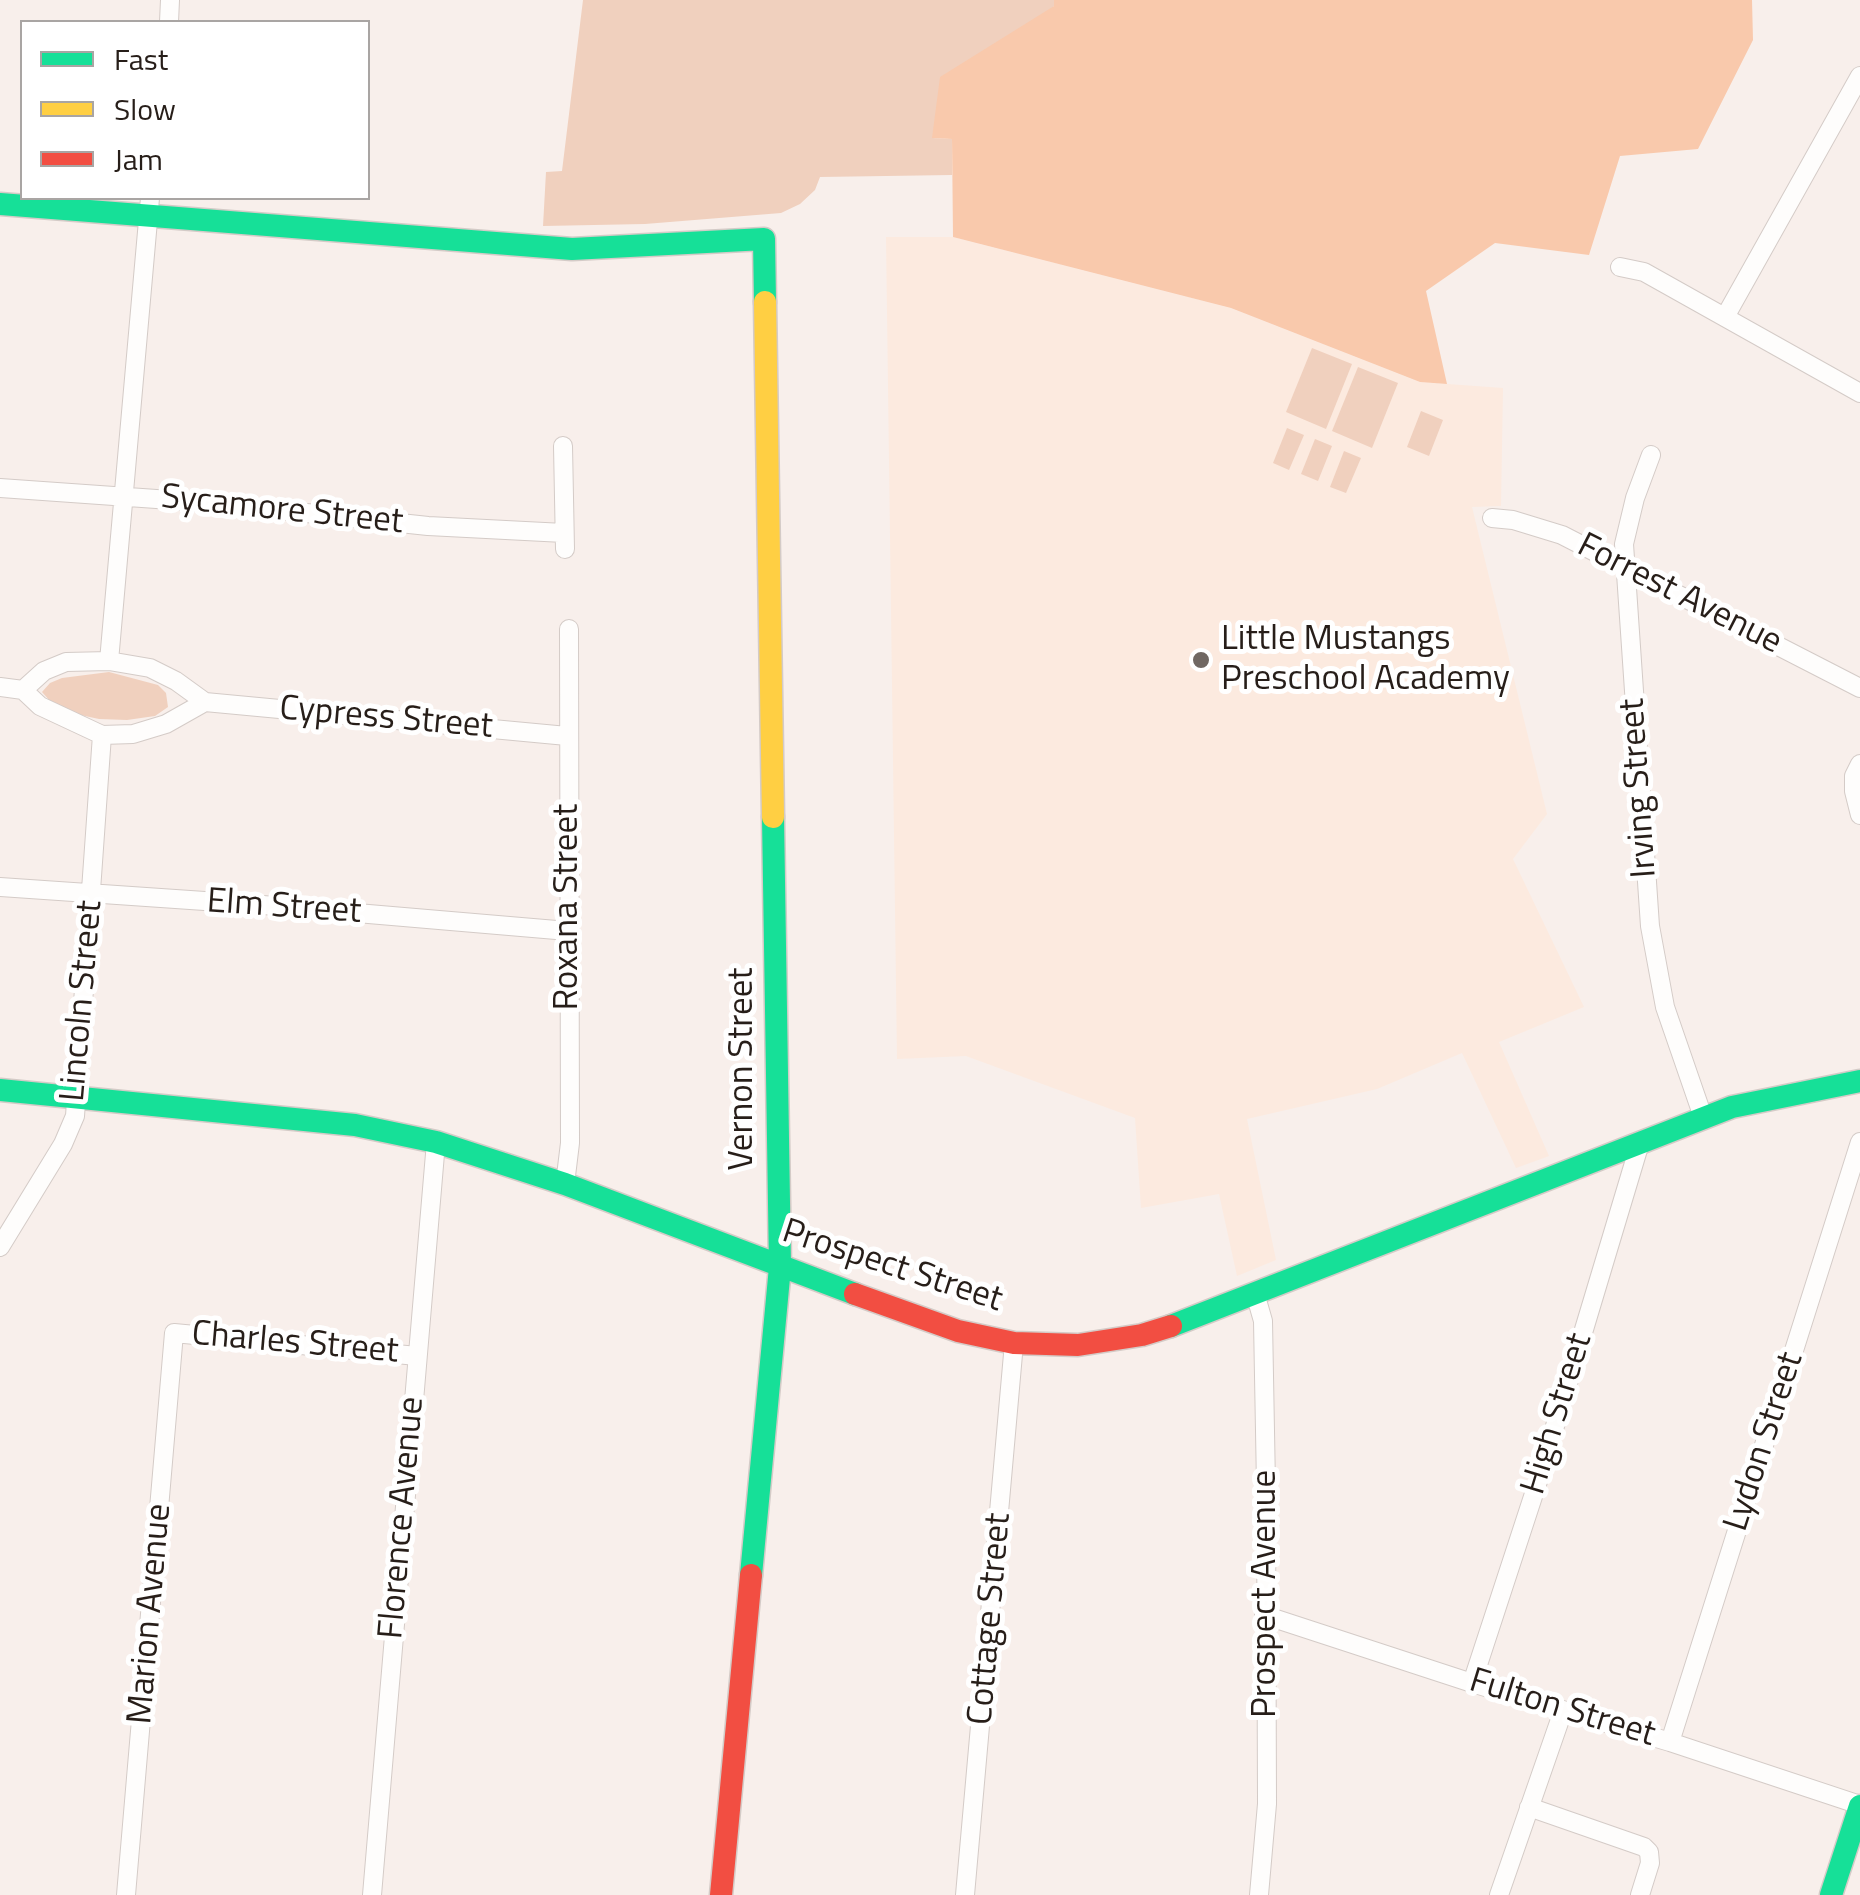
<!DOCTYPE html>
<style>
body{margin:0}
#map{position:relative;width:1860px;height:1895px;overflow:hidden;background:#f8efeb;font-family:"Titillium Web",sans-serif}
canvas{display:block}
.legend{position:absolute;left:20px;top:20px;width:350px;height:180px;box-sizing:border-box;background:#fff;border:2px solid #a9a5a3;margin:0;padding:12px 18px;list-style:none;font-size:30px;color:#271e19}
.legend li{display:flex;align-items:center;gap:20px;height:50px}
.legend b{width:50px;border:2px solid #a9a5a3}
</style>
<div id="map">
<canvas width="1860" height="1895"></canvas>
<ul class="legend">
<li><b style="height:12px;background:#16e098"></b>Fast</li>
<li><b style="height:12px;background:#ffcf43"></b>Slow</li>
<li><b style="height:12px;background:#f24e42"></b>Jam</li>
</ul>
</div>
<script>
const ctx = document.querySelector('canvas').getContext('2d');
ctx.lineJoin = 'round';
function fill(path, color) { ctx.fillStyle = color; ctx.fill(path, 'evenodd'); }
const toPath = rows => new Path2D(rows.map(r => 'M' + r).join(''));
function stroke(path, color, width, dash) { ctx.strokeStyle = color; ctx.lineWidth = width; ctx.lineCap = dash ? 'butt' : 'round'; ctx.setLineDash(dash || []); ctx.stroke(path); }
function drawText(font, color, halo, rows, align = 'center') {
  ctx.font = font + ' "Titillium Web",sans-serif'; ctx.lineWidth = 10; ctx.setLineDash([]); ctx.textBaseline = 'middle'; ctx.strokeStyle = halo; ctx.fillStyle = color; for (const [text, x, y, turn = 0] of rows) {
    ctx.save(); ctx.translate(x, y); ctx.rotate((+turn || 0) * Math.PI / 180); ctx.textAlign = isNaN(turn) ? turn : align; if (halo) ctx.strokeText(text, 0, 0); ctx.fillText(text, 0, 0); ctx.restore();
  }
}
fill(toPath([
 [886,237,953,237,1231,308,1420,382,1503,388,1501,506,1472,507,1547,814,1513,859,1584,1007,1499,1042,1549,1156,1516,1168,1462,1053,1377,1089,1247,1119,1276,1260,1237,1276,1219,1194,1141,1208,1135,1118,966,1056,897,1059]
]), '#fceadf');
fill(toPath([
 [583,0,1054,0,1054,6,933,138,952,139,952,175,820,177,815,190,800,204,781,213,645,224,543,226,546,172,562,171],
 [1312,348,1352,364,1326,429,1286,412],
 [1358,367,1398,383,1372,448,1332,431],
 [1421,411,1443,420,1429,456,1407,447],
 [1287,428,1304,435,1289,470,1273,463],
 [1315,439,1332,446,1318,481,1301,474],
 [1344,451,1361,458,1346,493,1330,487],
 [109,672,158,685,166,693,168,707,155,716,127,720,99,719,71,713,50,701,42,692,50,683,62,678]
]), '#f0d0be');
fill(toPath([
 [1054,0,1752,0,1753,40,1698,149,1620,156,1589,255,1495,243,1426,291,1447,384,1420,382,1231,308,953,237,952,139,932,138,940,77,1054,6]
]), '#f9c9ac');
const street = toPath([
 [169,22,170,0],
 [1620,267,1644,272,1860,393],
 [1725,317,1860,76],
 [563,446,565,549],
 [1651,455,1635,498,1624,544,1650,926,1665,1007,1703,1117],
 [0,488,213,503,428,526,564,533],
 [1492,518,1513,520,1562,535,1860,688],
 [109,661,150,198],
 [0,687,23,690,40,706,102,735,133,734,166,724,205,702],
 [23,690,44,671,66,662,109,661,150,668,176,681,205,702,567,736],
 [1860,764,1854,776,1854,791,1860,815],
 [0,887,263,905,568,931],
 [565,1184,570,1143,569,629],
 [0,1247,63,1144,75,1116,102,735],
 [1255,1293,1263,1321,1266,1486,1267,1804,1259,1895],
 [1264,1615,1472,1683,1670,1742,1860,1805],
 [1472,1683,1543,1466,1640,1143],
 [1670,1742,1860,1142],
 [1529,1807,1644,1847,1649,1852,1650,1863,1640,1895],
 [126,1895,174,1333,417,1356],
 [372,1895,436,1142],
 [965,1895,1014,1343],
 [1499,1895,1563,1711]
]);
const fast = toPath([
 [0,204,572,249,764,239,765,302],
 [0,1090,355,1125,436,1142,565,1184,855,1294],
 [1171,1326,1732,1107,1860,1081],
 [751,1575,780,1267,773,817],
 [1831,1895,1860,1806]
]);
const slow = toPath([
 [765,302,773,817]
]);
const jam = toPath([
 [855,1294,958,1331,1014,1343,1078,1345,1142,1335,1171,1326],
 [721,1895,751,1575]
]);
stroke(street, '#d4cbc7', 20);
stroke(fast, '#d4cbc7', 25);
stroke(slow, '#d4cbc7', 25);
stroke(jam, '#d4cbc7', 25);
stroke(street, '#fefdfc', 18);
stroke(fast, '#16e098', 22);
stroke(slow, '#ffcf43', 22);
stroke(jam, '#f24e42', 22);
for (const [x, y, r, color] of [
 [1201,660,10,"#706762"]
]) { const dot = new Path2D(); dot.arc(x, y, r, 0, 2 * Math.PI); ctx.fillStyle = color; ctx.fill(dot); stroke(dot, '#fff', 4); }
drawText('35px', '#271e19', '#fff', [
 ["Sycamore Street",282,511,6],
 ["Forrest Avenue",1679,595,27],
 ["Cypress Street",386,719,5],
 ["Irving Street",1640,788,-94],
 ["Roxana Street",568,907,-90],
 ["Elm Street",284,908,4],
 ["Lincoln Street",83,1001,-85],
 ["Vernon Street",743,1069,-90],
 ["Prospect Street",892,1267,18],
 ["Charles Street",295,1344,5],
 ["High Street",1558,1414,-73],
 ["Lydon Street",1765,1442,-72],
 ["Florence Avenue",403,1518,-85],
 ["Prospect Avenue",1266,1594,-90],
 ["Marion Avenue",151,1614,-85],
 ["Cottage Street",991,1619,-85],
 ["Fulton Street",1562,1709,17]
]);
drawText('35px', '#271e19', '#fff', [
 ["Little Mustangs",1221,640],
 ["Preschool Academy",1221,680]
], 'left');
</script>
